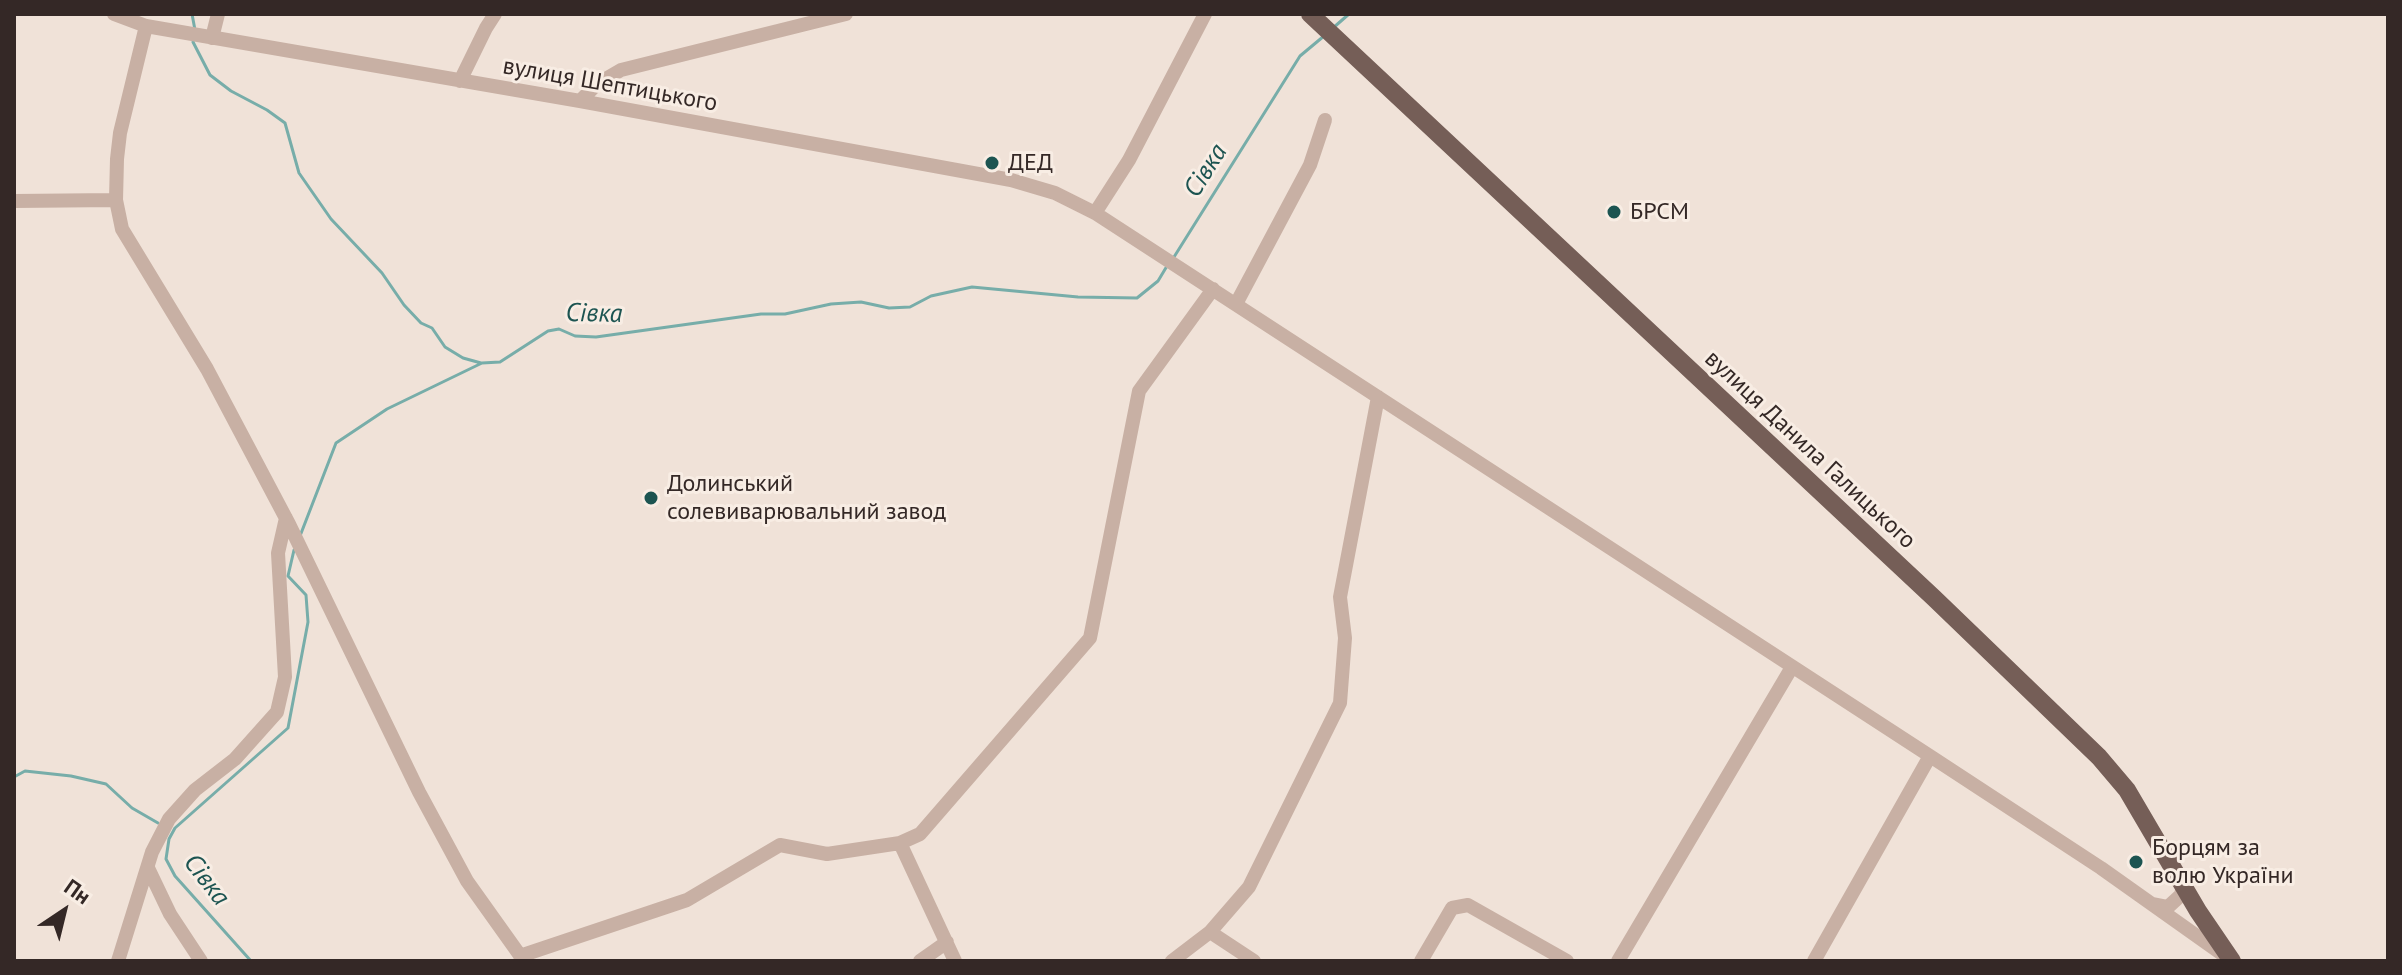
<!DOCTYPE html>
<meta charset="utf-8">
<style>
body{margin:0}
#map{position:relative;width:2402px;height:975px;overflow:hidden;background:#f0e2d8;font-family:"PT Sans",sans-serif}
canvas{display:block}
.frame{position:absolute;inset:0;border:16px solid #342826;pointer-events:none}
.north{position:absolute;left:24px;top:871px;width:80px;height:80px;-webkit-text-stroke:6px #f8ede4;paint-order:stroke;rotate:35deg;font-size:22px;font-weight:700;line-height:32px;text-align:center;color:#342826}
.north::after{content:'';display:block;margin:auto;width:28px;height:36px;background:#342826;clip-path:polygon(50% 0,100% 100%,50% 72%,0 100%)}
</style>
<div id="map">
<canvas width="2402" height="975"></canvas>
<div class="frame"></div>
<div class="north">Пн</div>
</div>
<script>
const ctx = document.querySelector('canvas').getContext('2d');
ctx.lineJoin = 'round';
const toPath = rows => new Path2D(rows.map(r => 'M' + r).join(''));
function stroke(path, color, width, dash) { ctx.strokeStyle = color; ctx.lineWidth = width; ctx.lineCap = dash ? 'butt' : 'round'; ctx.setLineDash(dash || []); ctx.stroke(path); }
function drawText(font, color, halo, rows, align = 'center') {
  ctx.font = font + ' "PT Sans",sans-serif'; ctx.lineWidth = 6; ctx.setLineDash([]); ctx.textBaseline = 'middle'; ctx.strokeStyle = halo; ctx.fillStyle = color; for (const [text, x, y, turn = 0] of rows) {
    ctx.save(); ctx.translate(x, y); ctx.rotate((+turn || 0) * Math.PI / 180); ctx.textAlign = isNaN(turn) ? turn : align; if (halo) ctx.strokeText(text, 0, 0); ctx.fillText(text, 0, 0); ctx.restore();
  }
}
stroke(toPath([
 [192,14,195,30],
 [1333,28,1349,14],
 [194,38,193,42,210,75,231,91,267,110,285,123,299,173,331,219,382,273,404,305,421,323,432,328,445,347,463,358,481,363],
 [1174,257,1300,56,1324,36],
 [300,536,336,443,387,409,482,363,500,362,548,331,559,329,575,336,596,337,761,314,785,314,831,304,861,302,889,308,910,307,931,296,972,287,1078,297,1137,298,1158,281,1167,266],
 [14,777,25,771,71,776,106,784,132,808,158,823],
 [251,961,175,876,166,859,169,839,175,828,288,728,308,622,306,595,288,576,294,550]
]), '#77ada9', 3);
stroke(toPath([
 [114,14,146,26,580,101,1011,180,1055,193,1095,213,1930,756,2101,868,2225,956],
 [146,26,120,133,117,159,116,200,122,229,207,369,289,524,419,792,467,881,524,961],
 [212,38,218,14],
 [460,81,486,28,495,14],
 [580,101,597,84,621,70,846,14],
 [14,201,116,200],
 [1095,213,1129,160,1205,14],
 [1236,304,1310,165,1325,120],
 [900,843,955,961],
 [148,868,170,914,201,961],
 [2153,904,2168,907,2181,895,2183,885],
 [1210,932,1254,961],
 [520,956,687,900,780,845,827,854,900,843,920,834,1090,638,1139,391,1213,289],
 [118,961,152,852,169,819,195,790,235,759,277,712,285,677,278,553,286,518],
 [920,961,947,942],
 [1172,961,1210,932,1249,887,1340,703,1345,638,1340,597,1378,397],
 [1421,961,1452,908,1468,905,1567,961],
 [1618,961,1792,667],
 [1814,961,1930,756]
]), '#c8b0a4', 14);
stroke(toPath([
 [1310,14,1934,598,2099,757,2127,790,2198,911,2232,961]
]), '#755e57', 18);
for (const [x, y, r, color] of [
 [992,163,8,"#1c5451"],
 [1614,212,8,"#1c5451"],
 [651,498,8,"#1c5451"],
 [2136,862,8,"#1c5451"]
]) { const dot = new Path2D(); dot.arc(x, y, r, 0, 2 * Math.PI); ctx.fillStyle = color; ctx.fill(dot); stroke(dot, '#f8ede4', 3); }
drawText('24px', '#342826', '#f8ede4', [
 ["вулиця Шептицького",610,85,10],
 ["вулиця Данила Галицького",1810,450,43]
]);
drawText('24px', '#342826', '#f8ede4', [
 ["ДЕД",1008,163],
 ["БРСМ",1630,212],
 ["Долинський",667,484],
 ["солевиварювальний завод",667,512],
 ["Борцям за",2152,848],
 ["волю України",2152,876]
], 'left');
drawText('italic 26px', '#1c5451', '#f8ede4', [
 ["Сівка",1206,171,-58],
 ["Сівка",594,314,1],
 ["Сівка",206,880,52]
]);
</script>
